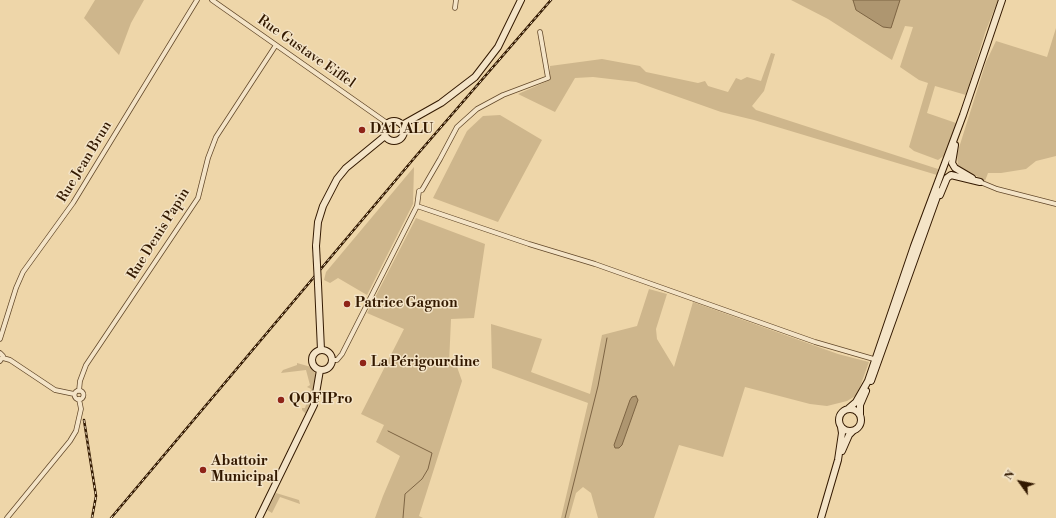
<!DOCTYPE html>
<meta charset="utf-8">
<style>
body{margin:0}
#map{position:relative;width:1056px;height:518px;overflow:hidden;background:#eed6a9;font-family:"Libre Bodoni",serif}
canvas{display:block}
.north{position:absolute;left:1000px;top:462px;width:40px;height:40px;-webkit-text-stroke:3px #f4e4c7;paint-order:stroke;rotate:303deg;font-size:11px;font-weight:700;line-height:16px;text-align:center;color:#331900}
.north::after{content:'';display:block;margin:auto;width:14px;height:18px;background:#331900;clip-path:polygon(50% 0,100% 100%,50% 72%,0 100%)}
</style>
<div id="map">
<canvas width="1056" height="518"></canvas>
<div class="north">N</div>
</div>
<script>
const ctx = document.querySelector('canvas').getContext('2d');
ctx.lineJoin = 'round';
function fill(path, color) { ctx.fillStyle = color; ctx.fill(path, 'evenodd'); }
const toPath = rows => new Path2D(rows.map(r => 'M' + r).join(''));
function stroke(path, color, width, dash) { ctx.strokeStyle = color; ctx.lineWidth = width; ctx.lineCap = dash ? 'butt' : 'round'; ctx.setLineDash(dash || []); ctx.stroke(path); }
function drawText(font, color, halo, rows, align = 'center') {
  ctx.font = font + ' "Libre Bodoni",serif'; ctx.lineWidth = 3; ctx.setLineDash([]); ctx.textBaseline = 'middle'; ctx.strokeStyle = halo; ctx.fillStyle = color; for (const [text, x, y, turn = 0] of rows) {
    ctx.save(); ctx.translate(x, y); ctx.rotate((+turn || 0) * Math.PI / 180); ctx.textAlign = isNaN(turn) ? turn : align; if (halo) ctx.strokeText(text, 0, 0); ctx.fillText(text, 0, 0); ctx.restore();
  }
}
fill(toPath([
 [95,0,144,0,131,23,119,55,84,18],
 [791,0,998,0,985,33,966,95,935,86,927,113,956,123,945,155,938,160,914,151,909,147,928,83,919,80,900,67,913,27,905,26,892,60,828,19],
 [1056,28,1056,156,1036,161,1026,169,1001,173,988,173,985,181,958,166,957,154,986,62,996,41,1047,57],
 [771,53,775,54,764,91,752,106,756,110,938,169,937,175,754,120,721,112,636,82,593,77,575,78,555,112,518,94,550,80,550,66,602,59,640,66,646,72,698,83,705,81,708,86,728,92,736,78,741,80,747,77,761,81],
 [500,115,542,140,498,222,433,198,467,131,483,116],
 [414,167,413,204,367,295,338,278,330,283,324,280,326,272],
 [416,218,485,244,474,318,451,319,449,364,456,364,462,381,419,516,423,518,375,518,383,496,400,456,376,442,384,425,361,414,404,329,367,313],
 [649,289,667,294,656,329,657,339,674,367,693,302,838,354,869,362,857,395,847,401,827,406,810,404,745,387,723,457,679,445,654,518,598,518,591,493,583,487,576,493,569,518,561,518,588,403,492,368,491,324,542,339,531,372,590,394,602,335,637,326],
 [297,363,311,367,315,373,315,389,306,414,302,410,302,408,305,408,311,389,307,387,310,385,306,370,281,373,283,370,297,365],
 [276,493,299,500,300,504,280,497,272,513,267,510,267,508]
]), '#ceb68c');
const water = toPath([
 [853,0,900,0,891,28,883,27,856,10,853,0],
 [636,396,638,400,622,445,619,448,615,448,614,445,630,400,632,397,636,396]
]);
fill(water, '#ae9670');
stroke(water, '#7d6443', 1);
stroke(toPath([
 [388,431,432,453,428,469,422,479,405,494,403,518],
 [565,518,598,386,607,338]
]), '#7d6443', 1);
const street = toPath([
 [212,0,387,123],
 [455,8,456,0],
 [980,182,997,189,1056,204],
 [417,206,529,244,595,264,815,342,877,360],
 [0,339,16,288,23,272,73,203,197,0],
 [0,353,3,356,0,361],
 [3,358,10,360,55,390,74,394],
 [332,360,337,360,342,354,417,206,419,191,422,190,440,159,457,127,477,109,503,95,548,78,540,32],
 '74.5 395a4.5 4.5 0 1 1 9 0a4.5 4.5 0 1 1-9 0Z',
 [79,391,80,381,86,365,198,198,208,158,216,137,276,45],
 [7,518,70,441,76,431,81,409,79,399]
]);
const secondary = toPath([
 '384 131a10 10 0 1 1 20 0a10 10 0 1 1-20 0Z',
 [402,125,441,103,475,77,498,47,521,0],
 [955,145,952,163,955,168,972,178],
 [940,195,947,178,951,175,980,182],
 [316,246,318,222,323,206,337,179,346,168,385,136],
 [318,284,321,350],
 '312 360a10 10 0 1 1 20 0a10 10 0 1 1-20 0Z',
 [871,381,939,191],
 [849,408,856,402,868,381,914,246,963,115,1002,0],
 '839 420a11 11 0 1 1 22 0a11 11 0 1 1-22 0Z',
 [860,415,860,405,866,391],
 [842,451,849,435,853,431],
 [259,518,314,405,320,370],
 [821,518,838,460,842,433,841,427]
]);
stroke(street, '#62482a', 5.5);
stroke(secondary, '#331900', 8);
stroke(street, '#f4e4c7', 4);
stroke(secondary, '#f4e4c7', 6);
const rail = toPath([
 [84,420,96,496,92,518],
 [111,518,416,156,551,0]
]);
stroke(rail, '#331900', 2.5);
stroke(rail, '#f4e4c7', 1, [3]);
const secondaryBridge = toPath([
 [316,246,318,284]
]);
stroke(secondaryBridge, '#331900', 8, []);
stroke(secondaryBridge, '#f4e4c7', 6);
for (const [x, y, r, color] of [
 [362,130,4,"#8f2418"],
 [347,304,4,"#8f2418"],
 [363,363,4,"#8f2418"],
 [281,400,4,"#8f2418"],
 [203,470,4,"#8f2418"]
]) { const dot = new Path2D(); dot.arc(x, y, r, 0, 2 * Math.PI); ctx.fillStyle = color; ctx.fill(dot); stroke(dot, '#f4e4c7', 1.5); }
drawText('14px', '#331900', '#f4e4c7', [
 ["Rue Gustave Eiffel",306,52,35],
 ["Rue Jean Brun",85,162,-59],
 ["Rue Denis Papin",159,234,-58]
]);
drawText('bold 14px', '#331900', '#f4e4c7', [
 ["DAL'ALU",370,130],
 ["Patrice Gagnon",355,304],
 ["La Périgourdine",371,363],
 ["QOFIPro",289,400],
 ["Abattoir",211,462],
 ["Municipal",211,478]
], 'left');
</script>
